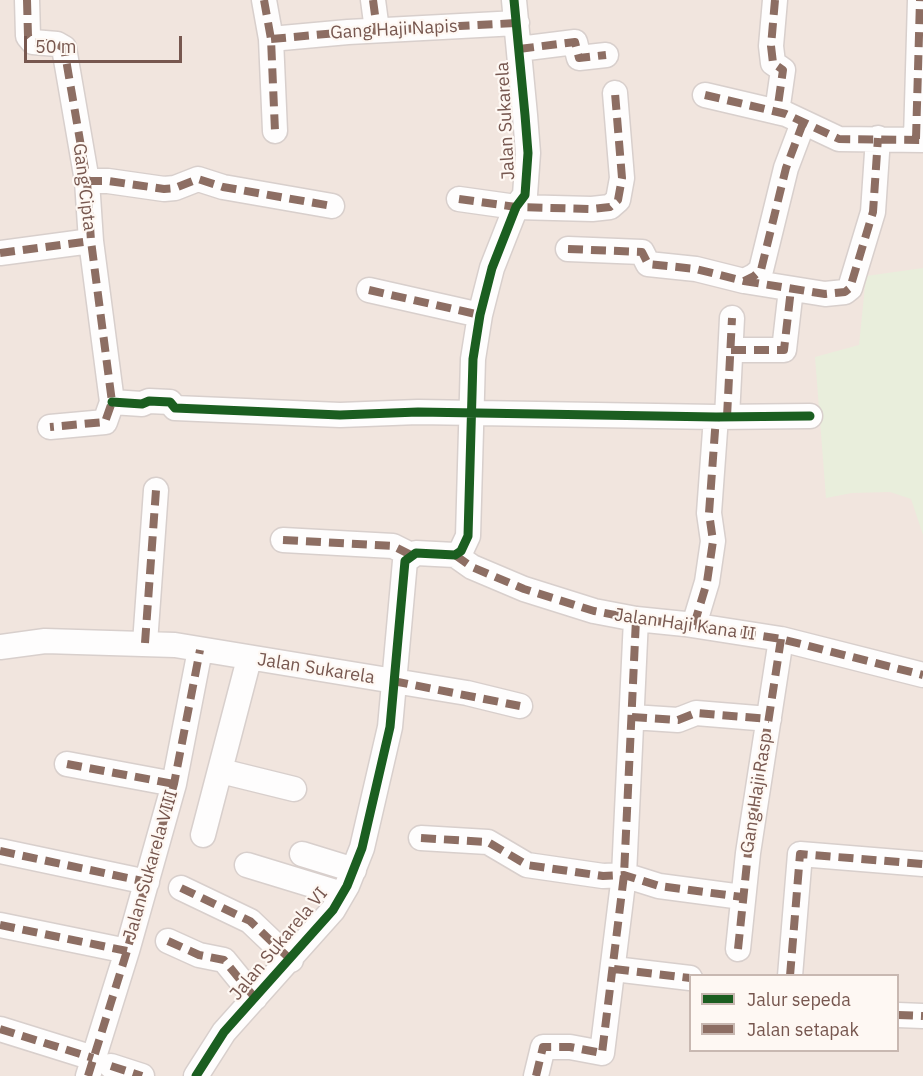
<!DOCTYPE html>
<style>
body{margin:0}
#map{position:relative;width:923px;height:1076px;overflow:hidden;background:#f8f4f0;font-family:"IBM Plex Sans",sans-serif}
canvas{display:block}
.legend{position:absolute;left:689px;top:974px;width:210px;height:78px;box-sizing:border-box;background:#fef8f3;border:2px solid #c8b8b1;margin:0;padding:8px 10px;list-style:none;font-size:18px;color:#77574f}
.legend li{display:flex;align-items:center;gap:12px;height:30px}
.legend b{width:30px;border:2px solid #c8b8b1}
.scale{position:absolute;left:24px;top:36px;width:158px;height:27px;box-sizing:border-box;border:3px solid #77574f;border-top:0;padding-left:8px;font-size:18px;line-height:21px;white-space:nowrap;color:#77574f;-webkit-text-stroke:4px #fef8f3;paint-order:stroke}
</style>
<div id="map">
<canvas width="923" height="1076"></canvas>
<ul class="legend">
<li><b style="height:8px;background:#1b5e20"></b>Jalur sepeda</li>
<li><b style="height:8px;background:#8d6e63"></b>Jalan setapak</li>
</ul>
<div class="scale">50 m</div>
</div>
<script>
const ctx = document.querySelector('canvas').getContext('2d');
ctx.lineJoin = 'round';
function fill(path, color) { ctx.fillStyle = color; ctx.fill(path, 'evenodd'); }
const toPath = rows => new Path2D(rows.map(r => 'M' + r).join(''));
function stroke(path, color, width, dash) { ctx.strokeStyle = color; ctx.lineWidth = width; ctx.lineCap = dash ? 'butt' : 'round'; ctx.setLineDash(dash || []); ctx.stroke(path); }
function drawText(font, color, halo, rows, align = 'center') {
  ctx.font = font + ' "IBM Plex Sans",sans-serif'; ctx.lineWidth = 4.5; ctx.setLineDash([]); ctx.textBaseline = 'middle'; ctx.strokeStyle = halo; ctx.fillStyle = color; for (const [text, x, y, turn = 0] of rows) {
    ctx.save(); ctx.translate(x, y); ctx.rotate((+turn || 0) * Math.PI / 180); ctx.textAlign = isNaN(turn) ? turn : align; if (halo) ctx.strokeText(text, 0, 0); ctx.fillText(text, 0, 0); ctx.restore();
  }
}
fill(toPath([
 [0,0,923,0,923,1076,0,1076],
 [690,976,898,976,898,1050,690,1050]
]), '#f1e5de');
fill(toPath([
 [923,268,923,535,911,499,890,492,852,493,826,498,815,357,859,345,866,276]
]), '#e9eedc');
const minor = toPath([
 [27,0,28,36,33,42,57,44,64,48,87,181,91,241,112,402,105,422,50,427],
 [264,0,271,39,275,131],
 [373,0,377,30],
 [775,0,771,46,773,63,783,70,777,112],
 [271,39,348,32,517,23],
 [519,49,575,42,579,58,606,55],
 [705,95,786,114,839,139,923,140],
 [916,139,920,0],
 [87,181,108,181,164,189,175,188,198,179,223,187,332,206],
 [459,199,516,207,592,209,610,207,618,200,622,178,615,93],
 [568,249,642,252,648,264,696,269,744,281,754,276,761,270,786,168,803,123],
 [0,253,91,241],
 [744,281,825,294,845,292,850,288,873,212,878,138],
 [369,290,480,315],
 [731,350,784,350,791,289],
 [112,402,142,404,149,401,170,402,175,408,340,415,418,412,716,417,810,416],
 [727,417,732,318],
 [283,540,393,546,411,555],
 [455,555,472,567,524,589,594,611,636,619,685,624,781,639,923,675],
 [694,625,707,582,713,541,709,513,716,417],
 [145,643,156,490],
 [0,647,45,641,175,645,467,693,520,706],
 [632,717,678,720,696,713,769,719],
 [67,764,174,784],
 [221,771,294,789],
 [203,835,249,659],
 [421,838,488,842,527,865,603,876,624,875,659,886,742,897],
 [0,851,147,882],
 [302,854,354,870],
 [247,865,342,894],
 [181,888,250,921,291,960],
 [0,925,127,951],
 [168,941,199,955,224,960,255,998],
 [738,949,748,853,781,639],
 [614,969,690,978],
 [790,976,800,854,923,864],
 [898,1015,923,1016],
 [0,1029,93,1058],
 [111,1066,142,1076],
 [88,1076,127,951,174,784,200,650],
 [196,1076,224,1032,333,910,347,886,362,848,390,727,405,561,416,553,455,555,461,551,468,536,473,359,480,315,492,268,516,207,525,195,528,153,525,115,514,0],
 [536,1076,543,1047,570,1047,602,1053,624,875,636,619]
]);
stroke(minor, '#d8cfcc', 27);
stroke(minor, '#fefdfd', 24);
stroke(toPath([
 [27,0,28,36,33,42,57,44,64,48,87,181,91,241,112,402,105,422,50,427],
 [264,0,271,39,275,131],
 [373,0,377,30],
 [775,0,771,46,773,63,783,70,777,112],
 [271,39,348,32,517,23],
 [519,49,575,42,579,58,606,55],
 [705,95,786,114,839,139,923,140],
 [916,139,920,0],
 [87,181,108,181,164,189,175,188,198,179,223,187,332,206],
 [459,199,516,207,592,209,610,207,618,200,622,178,615,93],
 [568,249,642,252,648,264,696,269,744,281,754,276,761,270,786,168,803,123],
 [0,253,91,241],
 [744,281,825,294,845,292,850,288,873,212,878,138],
 [369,290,480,315],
 [731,350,784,350,791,289],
 [727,417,732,318],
 [283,540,393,546,411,555],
 [455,555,472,567,524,589,594,611,636,619,685,624,781,639,923,675],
 [694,625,707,582,713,541,709,513,716,417],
 [145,643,156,490],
 [393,681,520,706],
 [632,717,678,720,696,713,769,719],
 [67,764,174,784],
 [421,838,488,842,527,865,603,876,624,875,659,886,742,897],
 [0,851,147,882],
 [181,888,250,921,291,960],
 [0,925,127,951],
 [168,941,199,955,224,960,255,998],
 [738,949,748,853,781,639],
 [614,969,690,978],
 [790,976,800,854,923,864],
 [898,1015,923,1016],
 [0,1029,93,1058],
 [111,1066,142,1076],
 [88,1076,127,951,174,784,200,650],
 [536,1076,543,1047,570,1047,602,1053,624,875,636,619]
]), '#8d6e63', 8, [15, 8]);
stroke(toPath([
 [112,402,142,404,149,401,170,402,175,408,340,415,418,412,716,417,810,416],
 [196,1076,224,1032,333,910,347,886,362,848,390,727,405,561,416,553,455,555,461,551,468,536,473,359,480,315,492,268,516,207,525,195,528,153,525,115,514,0]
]), '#1b5e20', 9);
drawText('18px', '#77574f', '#fef8f3', [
 ["Gang Haji Napis",394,30,-3],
 ["Jalan Sukarela",506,121,-93],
 ["Gang Cipta",84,187,83],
 ["Jalan Haji Kana II",685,625,8],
 ["Jalan Sukarela",316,669,9],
 ["Gang Haji Rasp",757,793,-81],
 ["Jalan Sukarela VIII",151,865,-74],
 ["Jalan Sukarela VI",279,944,-50]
]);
</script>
